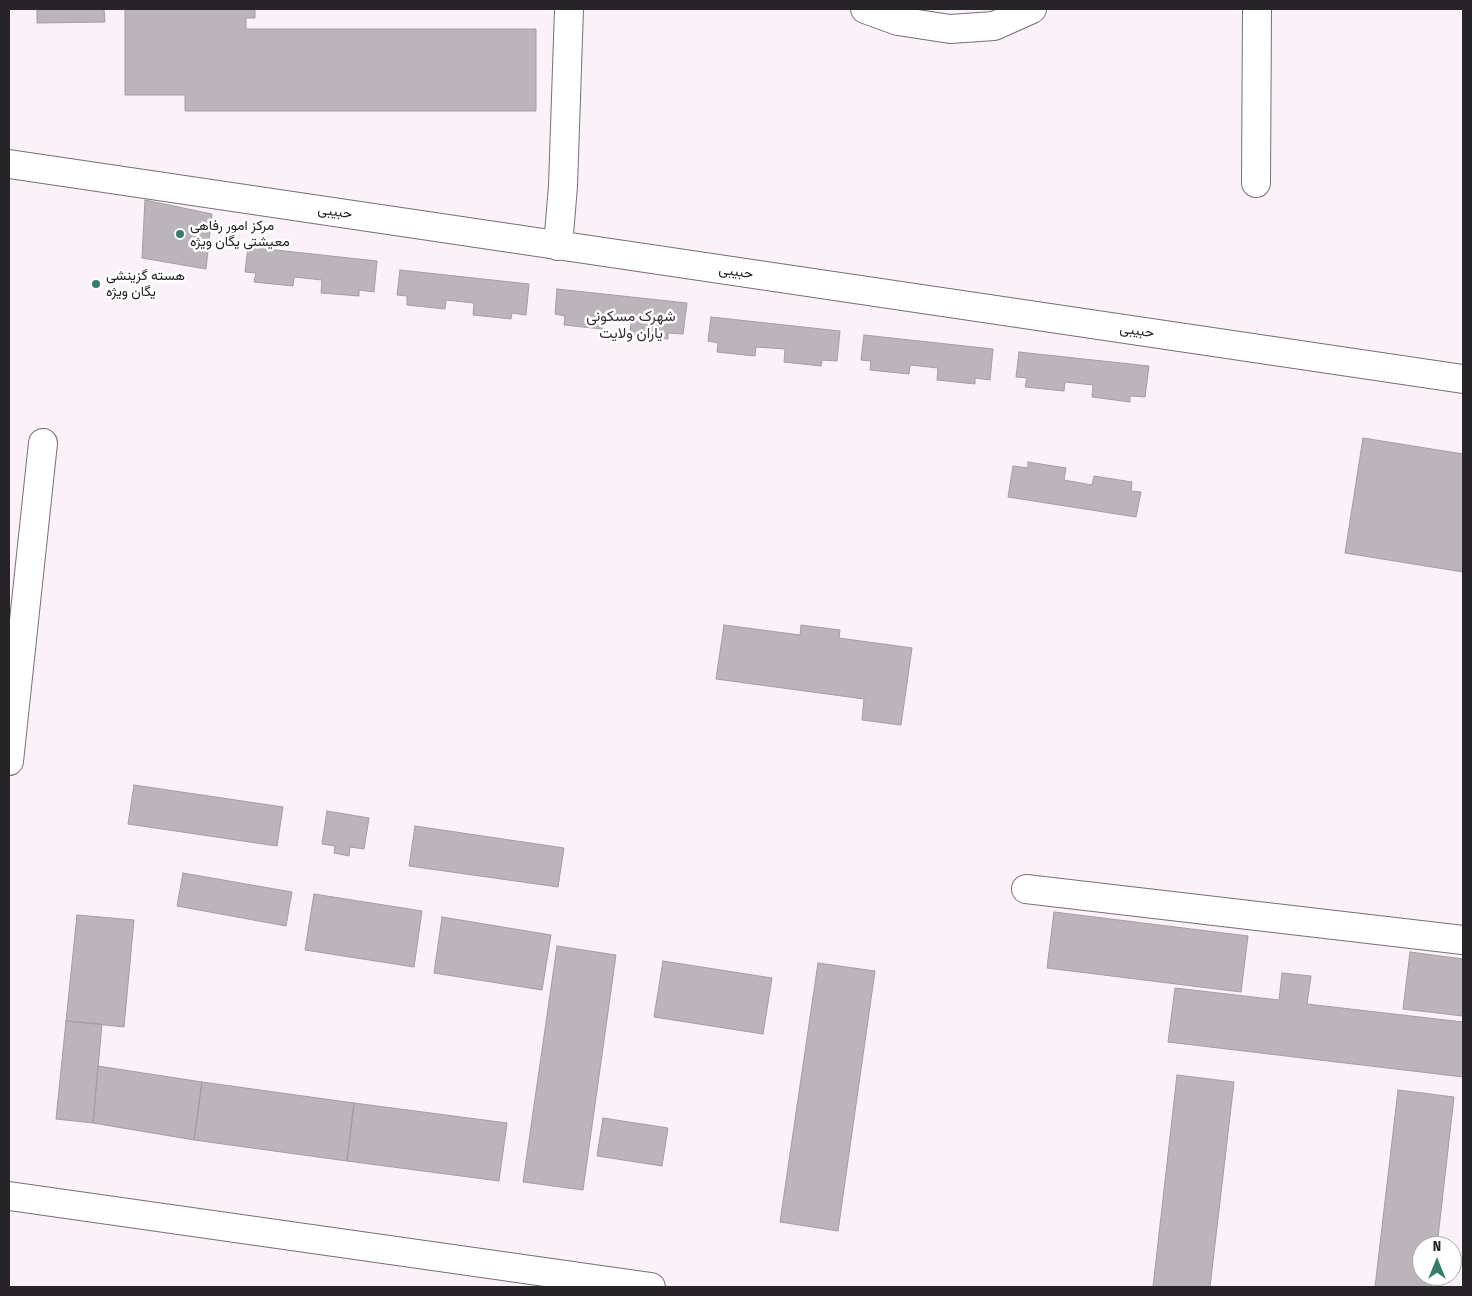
<!DOCTYPE html>
<meta charset="utf-8">
<style>
body{margin:0}
#map{position:relative;width:1472px;height:1296px;overflow:hidden;background:#faf1f9;font-family:"Fira Sans Condensed",sans-serif}
canvas{display:block}
.frame{position:absolute;inset:0;border:10px solid #272427;pointer-events:none}
.north{position:absolute;left:1412px;top:1236px;width:50px;height:50px;box-sizing:border-box;background:#fff;border:1px solid #a9a7a9;border-radius:50%;rotate:0deg;font-size:14px;font-weight:700;line-height:20px;text-align:center;color:#272427}
.north::after{content:'';display:block;margin:auto;width:18px;height:22px;background:#387c6f;clip-path:polygon(50% 0,100% 100%,50% 72%,0 100%)}
</style>
<div id="map">
<canvas width="1472" height="1296"></canvas>
<div class="frame"></div>
<div class="north">N</div>
</div>
<script>
const ctx = document.querySelector('canvas').getContext('2d');
ctx.lineJoin = 'round';
function fill(path, color) { ctx.fillStyle = color; ctx.fill(path, 'evenodd'); }
const toPath = rows => new Path2D(rows.map(r => 'M' + r).join(''));
function stroke(path, color, width, dash) { ctx.strokeStyle = color; ctx.lineWidth = width; ctx.lineCap = dash ? 'butt' : 'round'; ctx.setLineDash(dash || []); ctx.stroke(path); }
function drawText(font, color, halo, rows, align = 'center') {
  ctx.font = font + ' "Fira Sans Condensed",Vazirmatn,sans-serif'; ctx.lineWidth = 5; ctx.setLineDash([]); ctx.textBaseline = 'middle'; ctx.strokeStyle = halo; ctx.fillStyle = color; for (const [text, x, y, turn = 0] of rows) {
    ctx.save(); ctx.translate(x, y); ctx.rotate((+turn || 0) * Math.PI / 180); ctx.textAlign = isNaN(turn) ? turn : align; if (halo) ctx.strokeText(text, 0, 0); ctx.fillText(text, 0, 0); ctx.restore();
  }
}
const building = toPath([
 [37,9,104,9,105,22,37,23,37,9],
 [125,9,255,9,255,18,246,18,246,29,536,29,536,111,185,111,185,95,125,95,125,9],
 [145,200,212,214,206,269,142,258,145,200],
 [248,247,377,261,374,292,359,290,359,296,321,293,322,280,294,277,293,286,254,282,256,273,245,272,248,247],
 [400,270,529,284,526,315,512,313,511,319,473,315,474,303,446,300,445,309,407,305,407,296,397,295,400,270],
 [557,289,687,303,683,334,668,333,668,339,630,335,631,322,603,319,602,329,564,325,565,316,555,314,557,289],
 [711,317,840,331,837,361,822,360,821,366,784,362,785,349,756,347,755,356,717,352,718,343,708,341,711,317],
 [864,335,993,349,990,380,975,378,975,384,937,380,938,368,910,365,909,374,870,370,871,361,861,360,864,335],
 [1019,352,1149,366,1145,397,1130,396,1130,402,1092,397,1093,385,1065,382,1064,391,1025,387,1027,378,1016,377,1019,352],
 [1363,438,1463,454,1463,572,1345,553,1363,438],
 [1028,462,1066,468,1064,480,1092,485,1094,476,1132,482,1131,491,1141,492,1136,517,1008,497,1013,466,1028,468,1028,462],
 [724,625,800,635,801,625,840,630,839,638,912,648,901,725,862,720,864,699,716,679,724,625],
 [134,785,283,807,277,846,128,824,134,785],
 [327,811,369,818,364,849,350,847,349,856,334,853,335,846,322,844,327,811],
 [415,826,564,848,558,887,409,866,415,826],
 [183,873,292,892,286,926,177,906,183,873],
 [314,894,422,911,414,967,305,950,314,894],
 [1054,912,1248,936,1241,992,1047,968,1054,912],
 [77,915,134,920,124,1027,66,1021,77,915],
 [442,917,551,935,542,990,434,973,442,917],
 [557,946,616,955,583,1190,523,1182,557,946],
 [1410,952,1463,959,1463,1016,1403,1009,1410,952],
 [663,961,772,978,763,1034,654,1017,663,961],
 [818,963,875,971,838,1231,780,1222,818,963],
 [1282,973,1311,976,1307,1004,1463,1022,1463,1077,1168,1042,1175,988,1279,1000,1282,973],
 [66,1021,102,1024,93,1123,56,1119,66,1021],
 [98,1066,202,1082,194,1140,93,1123,98,1066],
 [1177,1075,1234,1082,1210,1287,1153,1287,1177,1075],
 [202,1082,354,1103,347,1161,194,1140,202,1082],
 [1398,1090,1454,1097,1437,1246,1422,1246,1422,1276,1433,1276,1432,1287,1375,1287,1398,1090],
 [354,1103,507,1123,499,1181,347,1161,354,1103],
 [603,1118,668,1128,662,1166,597,1156,603,1118]
]);
fill(building, '#bcb4bb');
stroke(building, '#a39ca3', 1);
const minor = toPath([
 [865,9,898,21,950,29,994,26,1032,9],
 [9,164,1463,379],
 [1256,183,1257,9],
 [558,246,563,186,569,9],
 [9,761,43,443],
 [1026,889,1463,940],
 [9,1196,651,1287]
]);
stroke(minor, '#776f76', 30);
stroke(minor, '#fff', 28);
for (const [x, y, r, color] of [
 [180,234,5,"#387c6f"],
 [96,284,5,"#387c6f"]
]) { const dot = new Path2D(); dot.arc(x, y, r, 0, 2 * Math.PI); ctx.fillStyle = color; ctx.fill(dot); stroke(dot, '#fff', 2); }
drawText('14px', '#272427', '#fff', [
 ["حبیبی",335,212,8],
 ["حبیبی",736,272,8],
 ["حبیبی",1137,331,8]
]);
drawText('14px', '#272427', '#fff', [
 ["مرکز امور رفاهی",190,226],
 ["معیشتی یگان ویژه",190,242],
 ["هسته گزینشی",106,276],
 ["یگان ویژه",106,292]
], 'left');
drawText('15px', '#352e34', '#fff', [
 ["شهرک مسکونی",631,317],
 ["یاران ولایت",631,334]
]);
</script>
